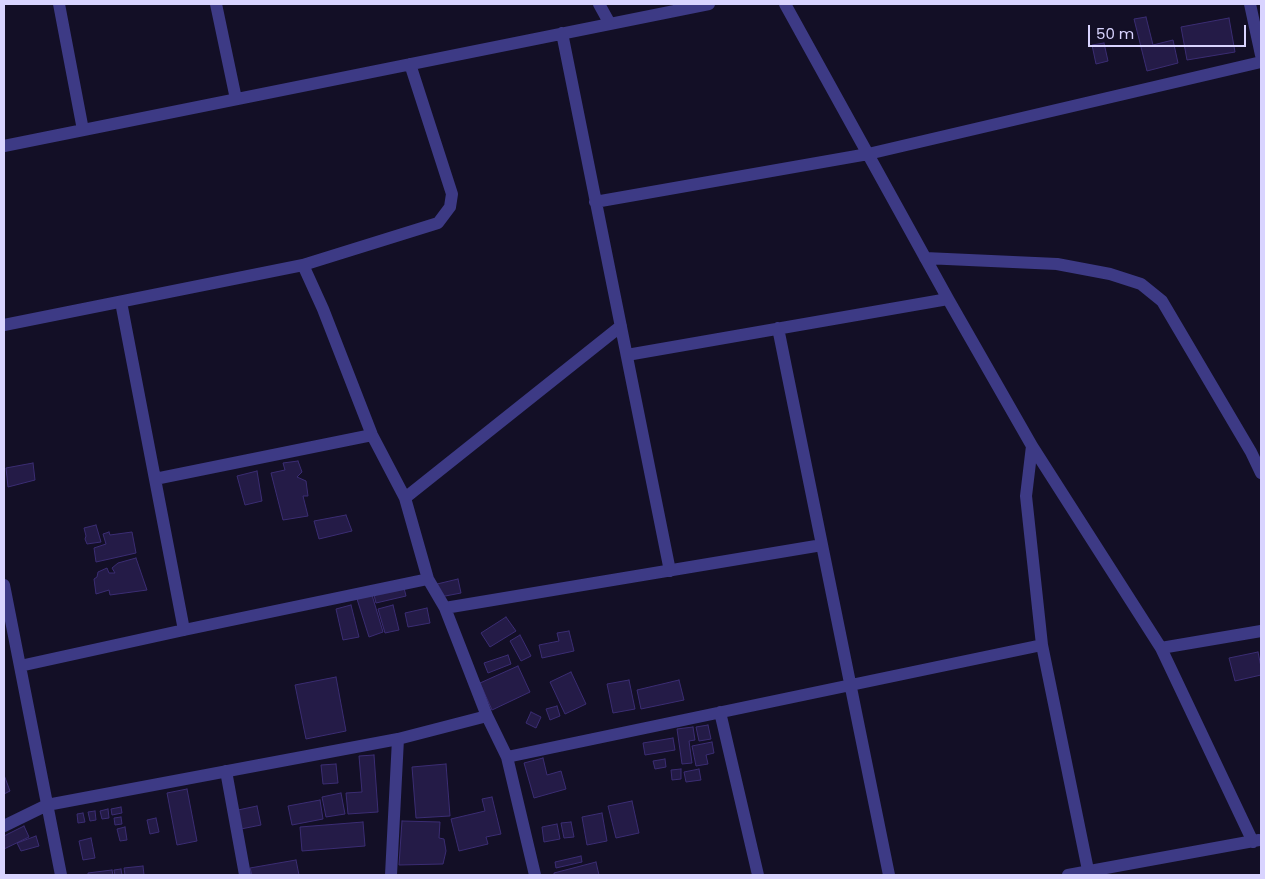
<!DOCTYPE html>
<style>
body{margin:0}
#map{position:relative;width:1265px;height:879px;overflow:hidden;background:#130f26;font-family:Poppins,sans-serif}
canvas{display:block}
.frame{position:absolute;inset:0;border:5px solid #d9d4ff;pointer-events:none}
.scale{position:absolute;left:1088px;top:25px;width:158px;height:22px;box-sizing:border-box;border:2px solid #d9d4ff;border-top:0;padding-left:6px;font-size:15px;line-height:18px;white-space:nowrap;color:#d9d4ff;-webkit-text-stroke:4px #130f26;paint-order:stroke}
</style>
<div id="map">
<canvas width="1265" height="879"></canvas>
<div class="frame"></div>
<div class="scale">50 m</div>
</div>
<script>
const ctx = document.querySelector('canvas').getContext('2d');
ctx.lineJoin = 'round';
function fill(path, color) { ctx.fillStyle = color; ctx.fill(path, 'evenodd'); }
const toPath = rows => new Path2D(rows.map(r => 'M' + r).join(''));
function stroke(path, color, width, dash) { ctx.strokeStyle = color; ctx.lineWidth = width; ctx.lineCap = dash ? 'butt' : 'round'; ctx.setLineDash(dash || []); ctx.stroke(path); }
const building = toPath([
 [1146,17,1153,45,1173,40,1178,63,1147,71,1134,19,1146,17],
 [1229,18,1235,52,1187,60,1181,27,1229,18],
 [1104,43,1108,61,1096,64,1092,45,1104,43],
 [298,461,302,472,297,477,306,481,308,496,303,496,308,516,283,520,271,473,285,470,283,463,298,461],
 [33,463,35,480,8,487,6,468,33,463],
 [257,471,262,501,245,505,237,476,257,471],
 [346,515,352,531,319,539,314,521,346,515],
 [96,525,101,542,87,544,85,539,86,536,84,528,96,525],
 [109,532,110,535,132,532,136,553,96,562,94,548,106,544,103,534,109,532],
 [136,558,147,590,110,595,109,590,96,594,94,579,97,577,98,572,107,568,109,573,115,573,112,568,118,563,136,558],
 [458,579,461,593,440,597,437,584,458,579],
 [404,588,406,596,376,603,374,595,404,588],
 [372,595,383,632,369,637,357,599,372,595],
 [351,605,359,637,343,640,336,609,351,605],
 [393,605,399,630,385,633,378,609,393,605],
 [427,608,430,623,408,627,405,613,427,608],
 [506,617,516,631,490,647,481,633,506,617],
 [569,631,574,651,542,658,539,645,559,641,557,633,569,631],
 [520,635,531,656,521,661,510,641,520,635],
 [1258,652,1261,667,1261,675,1235,681,1229,658,1258,652],
 [508,655,511,664,488,673,484,663,508,655],
 [518,666,530,692,492,710,480,683,518,666],
 [571,672,586,704,565,714,550,682,571,672],
 [336,677,346,731,306,739,295,685,336,677],
 [629,680,635,709,613,713,607,684,629,680],
 [679,680,684,700,641,709,637,690,679,680],
 [557,706,560,716,550,720,546,709,557,706],
 [531,712,541,717,536,728,526,723,531,712],
 [708,725,711,739,699,741,696,727,708,725],
 [693,727,695,740,689,741,692,763,682,764,677,729,693,727],
 [673,738,675,750,645,755,643,743,673,738],
 [712,742,714,753,706,755,708,764,696,766,692,746,712,742],
 [374,755,378,812,348,814,346,793,362,792,359,756,374,755],
 [543,758,547,775,561,771,566,789,534,798,524,763,543,758],
 [665,759,666,767,655,769,653,761,665,759],
 [336,764,338,783,323,784,321,765,336,764],
 [446,764,450,816,416,818,412,767,446,764],
 [681,769,681,779,672,780,671,770,681,769],
 [699,769,701,780,686,782,684,772,699,769],
 [4,775,10,791,4,794,4,775],
 [187,789,197,841,177,845,167,793,187,789],
 [341,793,345,814,326,817,322,797,341,793],
 [492,797,501,834,486,837,488,844,459,851,451,819,485,811,482,799,492,797],
 [320,800,323,819,292,825,288,806,320,800],
 [632,801,639,833,616,838,608,806,632,801],
 [257,806,261,825,241,829,238,810,257,806],
 [121,807,122,813,112,815,111,809,121,807],
 [108,809,109,818,102,819,100,811,108,809],
 [95,811,96,820,90,821,88,812,95,811],
 [83,813,85,822,78,823,77,814,83,813],
 [602,813,607,841,587,845,582,817,602,813],
 [121,817,122,824,115,825,114,818,121,817],
 [156,818,159,832,150,834,147,820,156,818],
 [402,821,440,822,439,838,444,839,446,851,443,864,399,865,402,821],
 [363,822,365,846,302,851,300,827,363,822],
 [571,822,574,837,564,838,561,823,571,822],
 [557,824,560,839,544,842,542,827,557,824],
 [24,826,29,837,4,849,4,836,24,826],
 [125,827,127,840,120,841,117,829,125,827],
 [36,836,39,846,21,851,17,843,36,836],
 [91,838,95,858,83,860,79,841,91,838],
 [581,856,582,862,556,868,555,862,581,856],
 [296,860,299,875,252,875,250,868,296,860],
 [596,862,599,875,554,875,554,873,596,862],
 [143,866,144,875,125,875,124,868,143,866],
 [121,869,122,875,115,875,114,870,121,869],
 [112,870,113,875,88,875,88,873,112,870]
]);
fill(building, '#241b47');
stroke(building, '#3b2d73', 1);
stroke(toPath([
 [59,4,83,130],
 [216,4,236,99],
 [599,4,610,24],
 [785,4,948,299,1032,446,1161,648,1253,842],
 [1250,4,1261,55],
 [562,33,670,571],
 [4,146,709,4],
 [595,202,868,154,1261,62],
 [925,258,1057,264,1110,274,1141,284,1162,301,1251,452,1261,473],
 [303,265,438,223,450,207,452,194,410,64],
 [121,302,184,630],
 [4,325,303,265,323,309,372,435,405,498,428,579,445,608,487,716,507,757,535,875],
 [778,328,889,875],
 [627,355,948,299],
 [1032,446,1026,496,1042,645,1089,875],
 [155,479,372,435],
 [405,498,621,326],
 [4,585,61,875],
 [445,608,822,545],
 [1161,648,1261,631],
 [20,666,184,630,428,579],
 [720,712,758,875],
 [507,757,1042,645],
 [226,771,245,875],
 [4,826,47,805,398,739,487,716],
 [391,875,398,739],
 [1068,875,1259,840]
]), '#3d3a85', 12);
</script>
